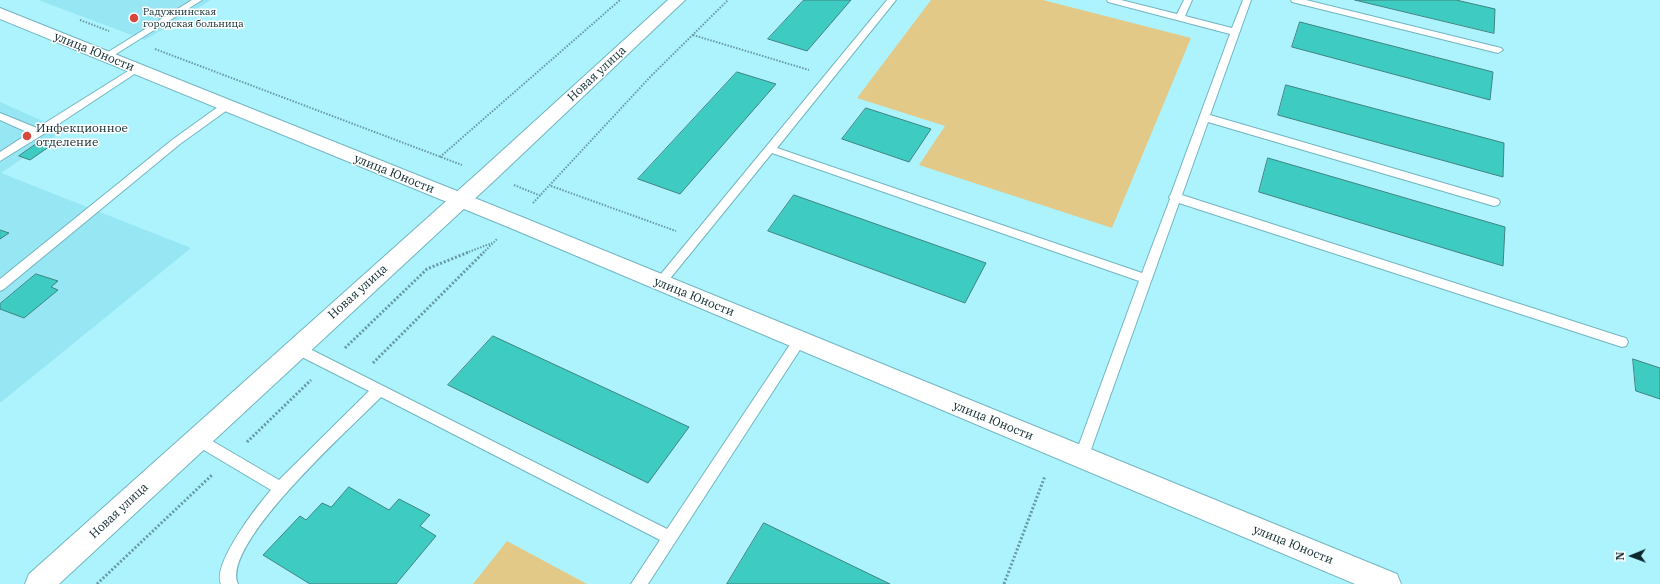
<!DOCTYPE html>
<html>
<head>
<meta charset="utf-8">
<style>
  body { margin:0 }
  #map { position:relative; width:1660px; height:584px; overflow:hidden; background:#adf3fe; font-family:"IBM Plex Serif",serif }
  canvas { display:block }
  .north { position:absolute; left:1612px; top:536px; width:40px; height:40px; -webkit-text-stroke:3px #fff; paint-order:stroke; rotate:269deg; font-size:11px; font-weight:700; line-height:16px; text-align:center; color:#0c292d }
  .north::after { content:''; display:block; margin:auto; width:14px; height:18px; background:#0c292d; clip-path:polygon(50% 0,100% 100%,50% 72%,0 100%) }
</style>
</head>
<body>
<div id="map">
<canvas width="1660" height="584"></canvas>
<div class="north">N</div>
</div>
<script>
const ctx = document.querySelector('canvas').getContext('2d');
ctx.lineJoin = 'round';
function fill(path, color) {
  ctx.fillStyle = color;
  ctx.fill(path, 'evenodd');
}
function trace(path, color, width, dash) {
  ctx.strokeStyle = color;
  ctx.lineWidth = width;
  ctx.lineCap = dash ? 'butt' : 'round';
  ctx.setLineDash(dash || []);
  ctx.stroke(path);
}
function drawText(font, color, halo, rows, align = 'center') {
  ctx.font = font + ' "IBM Plex Serif",serif';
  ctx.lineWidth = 3;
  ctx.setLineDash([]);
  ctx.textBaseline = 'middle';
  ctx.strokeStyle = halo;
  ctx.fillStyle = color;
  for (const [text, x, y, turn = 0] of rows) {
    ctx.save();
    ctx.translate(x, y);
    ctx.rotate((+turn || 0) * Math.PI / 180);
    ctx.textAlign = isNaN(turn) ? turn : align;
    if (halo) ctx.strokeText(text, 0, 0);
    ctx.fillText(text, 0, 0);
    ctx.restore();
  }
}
const built = new Path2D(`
  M38,0h173l-66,40z
  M0,102l63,28 -16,12 6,2 -23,16 -7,-2 -22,15 190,75 -191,155z`);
const green = new Path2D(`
  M931,0h112l148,38 -79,190 -193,-63 26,-39 -88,-28z
  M507,541l80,43h-114z`);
const building = new Path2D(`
  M804,0h47l-44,51 -39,-12z
  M1355,0h101l39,9 -1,24z
  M1300,22l193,50 -3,28 -198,-53z
  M737,72l39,12 -96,110 -42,-15z
  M1286,85l218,58 -1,34 -225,-62z
  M866,108l65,21 -22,33 -67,-23z
  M42,140l11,4 -23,16 -11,-4z
  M1268,158l237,69 -2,39 -244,-74z
  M794,195l192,68 -21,40 -197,-72z
  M0,230l9,3 -9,6z
  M36,274l22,7 -7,6 7,3 -34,28 -24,-9v-5z
  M493,336l196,91 -41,56 -200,-98z
  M1633,359l27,9v31l-24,-8z
  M349,487l40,23 10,-11 31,16 -10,11 16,10 -40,48h-86l-47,-29 37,-39 6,4 16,-17 9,4z
  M764,523l126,61h-163z`);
const pathFar1 = new Path2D(`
  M80,20l29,11
  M693,35l116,35
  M155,49l307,116
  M440,157l180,-157
  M514,185l27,11
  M551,186l125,45
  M533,203l119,-128 76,-75
  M466,253l26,-10
  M483,253l14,-14`);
const path = new Path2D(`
  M345,348l82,-79 42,-17
  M373,363l111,-111
  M247,442l64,-62
  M97,584l116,-110
  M1004,584l41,-108`);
const lane = new Path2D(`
  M192,0h10l-94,59 -3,1 -5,-3z
  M887,0h9l-119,148 365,125 28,-74 -1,-2 2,-3 59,-160 -122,-32 -1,-2h14l56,14 7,-14h8l-7,16 47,12 11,-28h8l-41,115 288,84 2,3 -2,3 -4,1 -286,-84 -26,73 440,142 4,1 2,4 -2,4 -4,1 -443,-144 -91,255 -2,4 -5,2 -5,-2 -2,-4 65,-177 -367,-128 -108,133 -4,2 -4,-2 -2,-3 2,-3z
  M1291,0h15l195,48 2,2 -5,3 -206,-51z
  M136,66l5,3 -2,2 -97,64 -42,26v-9l29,-19 -29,-13v-7l37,15z
  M226,103l4,1 1,2 -1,2 -50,36 -176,145 -4,2v-12l172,-139 50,-36z
  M799,336l4,1 2,4 -2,4 -155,239h-17l29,-44 -279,-143c-29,30 -161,147 -143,187h-17c-9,-20 36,-78 50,-94l-79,-47 -2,-4 2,-4 5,-2 5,2 77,45 90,-89 -77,-39 -2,-4 2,-4 4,-1 4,1 367,185 128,-192z`);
const street = new Path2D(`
  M0,8l522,209 875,357 4,10h-46l-847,-357 -508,-208z`);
const secondary = new Path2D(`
  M668,0h17l-190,180 -436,404h-34l4,-10 452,-404z`);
const markers = [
  [134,18,5,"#d6483c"],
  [27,136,5,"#d6483c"]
];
const farPoinames = [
  ["Радужнинская",143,12],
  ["городская больница",143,24]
];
const streetNames = [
  ["улица Юности",94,52,22],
  ["Новая улица",597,74,-43],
  ["улица Юности",394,174,22],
  ["Новая улица",358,292,-42],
  ["улица Юности",694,297,22],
  ["улица Юности",993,421,22],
  ["Новая улица",119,511,-43],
  ["улица Юности",1293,545,22]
];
const poiNames = [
  ["Инфекционное",36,129],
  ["отделение",36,143]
];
fill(built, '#97e6f3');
fill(green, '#e3c988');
fill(building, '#3ecbc2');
trace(building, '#3f847f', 1);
trace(lane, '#71b5c0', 2);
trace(street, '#71b5c0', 2);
trace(secondary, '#71b5c0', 2);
trace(pathFar1, '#6699a1', 2, [1.5, 1.5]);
trace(path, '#6699a1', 3, [2, 2]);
fill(lane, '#fff');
fill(street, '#fff');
fill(secondary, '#fff');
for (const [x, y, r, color] of markers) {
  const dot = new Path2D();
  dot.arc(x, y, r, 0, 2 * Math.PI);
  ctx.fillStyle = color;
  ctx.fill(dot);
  trace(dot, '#fff', 1.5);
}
drawText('10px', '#0c292d', '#fff', farPoinames, 'left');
drawText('12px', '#0c292d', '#fff', streetNames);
drawText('12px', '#0c292d', '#fff', poiNames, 'left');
</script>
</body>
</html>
